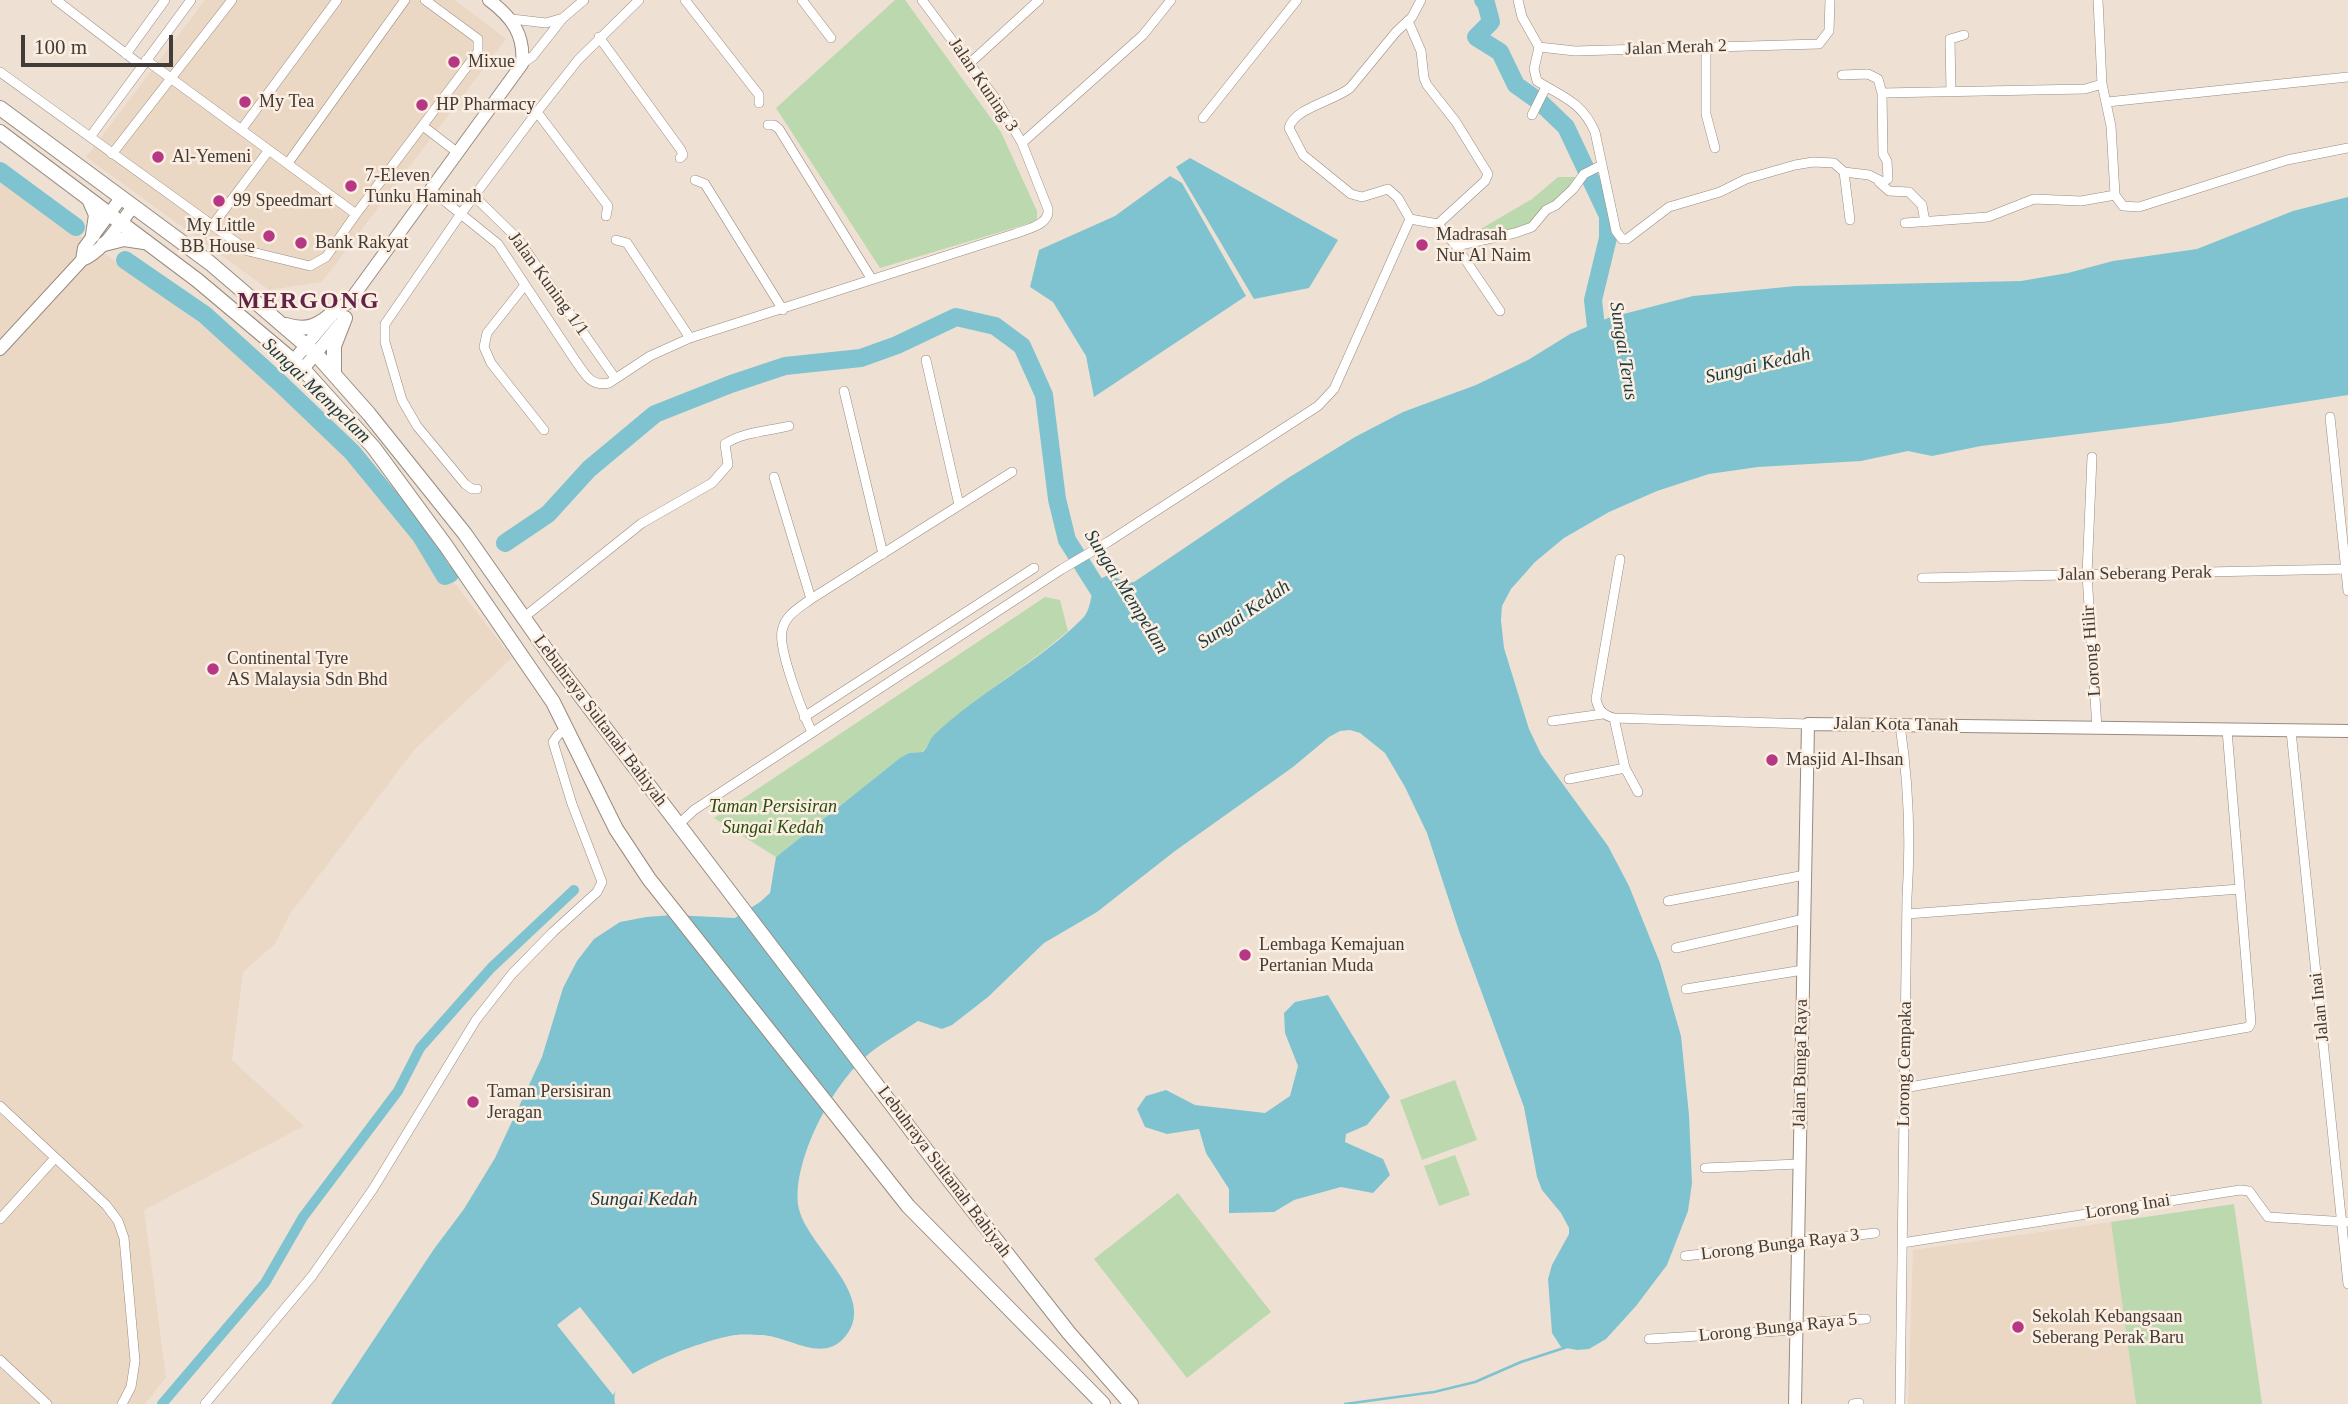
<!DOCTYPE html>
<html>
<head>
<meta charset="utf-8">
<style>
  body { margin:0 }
  #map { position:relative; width:2348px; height:1404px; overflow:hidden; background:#eee1d4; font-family:"Times New Roman",serif }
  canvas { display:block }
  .scale { position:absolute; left:21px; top:35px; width:152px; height:32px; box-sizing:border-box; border:4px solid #413c37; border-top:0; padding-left:9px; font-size:21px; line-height:24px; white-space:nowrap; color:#413c37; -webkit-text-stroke:5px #fceee1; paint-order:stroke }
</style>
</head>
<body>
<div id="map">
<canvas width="2348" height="1404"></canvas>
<div class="scale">100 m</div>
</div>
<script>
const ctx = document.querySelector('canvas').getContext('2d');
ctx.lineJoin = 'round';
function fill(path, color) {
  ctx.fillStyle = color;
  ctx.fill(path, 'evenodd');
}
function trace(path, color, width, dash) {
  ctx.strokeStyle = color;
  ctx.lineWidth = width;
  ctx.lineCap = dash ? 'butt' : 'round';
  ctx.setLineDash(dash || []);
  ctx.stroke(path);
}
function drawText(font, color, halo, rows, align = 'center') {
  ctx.font = font + ' "Times New Roman",serif';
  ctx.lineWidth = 5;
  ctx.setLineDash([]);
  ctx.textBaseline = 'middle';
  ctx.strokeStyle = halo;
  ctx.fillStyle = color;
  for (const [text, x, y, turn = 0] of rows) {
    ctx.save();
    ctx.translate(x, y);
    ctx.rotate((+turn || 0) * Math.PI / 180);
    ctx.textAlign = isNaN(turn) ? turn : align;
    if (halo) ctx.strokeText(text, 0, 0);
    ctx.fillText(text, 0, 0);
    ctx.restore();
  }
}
const built = new Path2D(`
  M205,0h250l51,39 -184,243 -53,8 -183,-133z
  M0,177l206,151 102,91 50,52 75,94 23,20 56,73 -98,92 -124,164 -16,31 -31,27 -11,88 72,66 -160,84 22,167 -21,27h-145z
  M2111,1222l25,182h-228l5,-154z`);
const green = new Path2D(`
  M895,0h10l96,132 36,79v10l-157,47 -104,-160z
  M1558,177h19l-1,7 -45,40 -22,8 -47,8 70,-41z
  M1045,597l15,3 8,31c-43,37 -92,65 -133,104 -6,5 -7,12 -13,17l-13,1 -9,5 -124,99 -62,-39z
  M1455,1080l22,60 -55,20 -22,-60z
  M1455,1155l15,40 -31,11 -15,-40z
  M1178,1193l93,119 -84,66 -93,-119z
  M2234,1204l28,200h-126l-25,-182z`);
const water = new Path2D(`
  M1190,158l148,82 -29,48 -55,11 -78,-132z
  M1170,176l12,7 64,113 -152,101 -8,-41 -33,-54 -23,-15 9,-37 76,-34z
  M2348,197v198l-179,28 -188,23 -49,10 -24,-5 -47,10 -103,6 -49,7 -52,17 -48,21 -45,26 -29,24 -24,27 -9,17 -1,14 3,28 25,81 12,25 67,92 21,40 31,77 21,73 8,79 3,68 -4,28 -21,54 -31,41 -30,33 -17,10 -12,1 -16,-3 -9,-14 -4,-54 4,-14 17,-31v-6l-8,-15 -19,-23 -5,-13 -13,-70 -65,-176 -32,-98 -22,-46 -20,-34 -25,-20 -10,-3 -10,1 -11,6 -36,30 -118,84 -78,61 -53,31 -56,54 -36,28 -10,4 -24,-8c-19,13 -41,24 -57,40 -31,29 -71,105 -62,148 9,39 83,90 44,130 -22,23 -54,-2 -80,-4 -8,0 -18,-1 -27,0 -26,3 -100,30 -116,50 -6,6 -6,11 -5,19h-284l103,-155 30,-40 31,-51 47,-101 21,-69 14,-27 17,-22 26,-17 26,-5 27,-2 62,3 25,-16 10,-9 6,-36 124,-99 9,-5 14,-1c5,-5 6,-12 11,-17 46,-44 104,-72 149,-117 11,-11 5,-34 21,-41 9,-5 19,8 30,5l154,-104 67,-41 48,-25 73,-27 52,-25 42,-26 38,-16 85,-22 103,-10 225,-5 47,-8 45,-12 84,-12 96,-38z
  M1328,995l62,102 -23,28 -21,9 -1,8 38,17 7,16 -17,18 -32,-6 -47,13 -20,12 -45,1v-24l-23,-36 -7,-24 -32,5 -22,-7 -8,-18 9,-13 20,-6 29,15 70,8 25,-17 8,-30 -13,-33 -1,-20 11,-11z`);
const pier = new Path2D(`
  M580,1307l53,67 -12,10 -8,11 -56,-70z`);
const stream = new Path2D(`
  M1345,1404l89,-12 41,-10 46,-20 46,-15`);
const canal = new Path2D(`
  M162,1404l103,-121 38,-66 95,-126 22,-43 71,-80 83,-78`);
const river = new Path2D(`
  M1483,0l3,3 5,19 -15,15 24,15 16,33 24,17 26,25 42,89v22l-15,62 5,45
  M0,171l76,56
  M125,260l80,55 76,69 71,68 69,84 24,40 5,-2
  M505,543l43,-29 41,-45 66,-55 76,-30 54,-18 76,-8 36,-13 59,-28 39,9 27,20 22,49 13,104 10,41 41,65`);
const street = new Path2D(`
  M56,0l86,66
  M685,0l74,95v8
  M802,0l29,38
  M1518,0l4,17 17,30 36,4 244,-7 10,-13 1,-31
  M2098,0l4,84 9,42 4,69
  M512,19l34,4 17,-5
  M1408,21l13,30 3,27 3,7 29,37 32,52 -3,7 -47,43
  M599,37l82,113 2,5 -3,3
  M1539,47l-5,22 3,12c26,16 45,21 58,51l21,99 6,8h5l42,-32 51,-15 26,-13 49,-14 18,-3 21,1 10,9 25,3 14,7 5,-3 -1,-18 -4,-7 -1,-61 -4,-14 -10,-5 -26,1
  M1706,47v67l9,34
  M126,54l39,-54
  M146,60l210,154
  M970,63l69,-63
  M522,64l11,-8 30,-38 21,-18
  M0,72l248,179 62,15 16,-9 30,-43 122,-162v-13l-53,-39
  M1951,92l-1,-53 14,-4
  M1882,93l203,-4 17,-5
  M2107,102l241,-25
  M537,112l71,94 -2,10
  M1532,115l14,-28
  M1203,118l94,-118
  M768,125h6l5,4 92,149
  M423,126l35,27
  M241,130l96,-130
  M90,137l101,-137
  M1022,143l121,-108 28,-35
  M112,154l120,-154
  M288,163l117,-163
  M1844,172l6,48
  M695,180l10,4 78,126
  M1879,182l10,9 20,1 13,13 3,17
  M431,190l67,54 79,119c9,12 14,24 32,20l41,-27 40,-18 324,-104c13,-5 36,-9 34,-25l-26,-66 -24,-41 -76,-102
  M474,196l44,43 97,139
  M1410,219l-12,-21 -10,-9 -26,8 -11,-3 -48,-39 -14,-27c5,-20 45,-27 61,-40l46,-56 16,-15 9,-17
  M1410,219l28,5 18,22 44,65
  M1905,223l83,-6 46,-18 47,2 34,-6 8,11 16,1 148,-47 61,-12
  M212,226l57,-76
  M616,240l11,3 63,95
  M1456,246l59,-13 17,-6 14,-17 10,-5 17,-16 11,-15 18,-9
  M525,285l-38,48 -3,14 7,16 53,67
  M926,360l33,145
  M844,391l39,163
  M2330,417l18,174
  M2092,457l-5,118 10,153
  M774,477l37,122
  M477,489h-5l-7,-5 -48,-58 -15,-26 -17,-58v-18l75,-109 77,-103 41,-52 61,-60
  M1620,559l-24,140c2,11 7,16 18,19l194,6
  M1922,578l426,-9
  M523,618l119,-95 70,-40 16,-18 -3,-21c17,-12 44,-13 64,-18
  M804,717l230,-149
  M1614,718l11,50 13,24
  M1552,721l51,-7
  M2291,731l57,553
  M812,732c-9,-18 -34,-83 -30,-101 3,-16 17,-23 29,-32l201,-127
  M1569,779l56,-11
  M678,825l16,-15 368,-241 46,-27 210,-136 16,-17 76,-170
  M1668,901l137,-26
  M1907,914l333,-25
  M1676,948l128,-29
  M1686,989l117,-19
  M1904,1088l345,-61 2,-5 -24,-292
  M0,1106l106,99 12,16 6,17 11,123 -4,26 -9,17
  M1705,1168l94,-4
  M0,1219l55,-61
  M1902,1243l338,-53 9,1 19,26 80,5
  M1685,1256l190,-23
  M1649,1339l147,-9 18,-8 52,-3
  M0,1360l47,44
  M205,1404l107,-128 61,-87 103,-169 36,-46 41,-42 44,-40 5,-10 -30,-78 -19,-62 5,-7 9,-7
  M1853,1404l6,-1
  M1900,1404l7,-507c4,-60 2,-112 -7,-172`);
const secondary = new Path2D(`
  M82,260l2,-12 37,-50
  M0,349l82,-89c22,-9 36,-35 51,-53
  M293,361l43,-51 13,-8 173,-238c3,-29 -10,-47 -33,-64
  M303,369l37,-45
  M1795,1404l13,-680 540,7`);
const primary = new Path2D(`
  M0,108l210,155 106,91 53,60 96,120 89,127 395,519 120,153 62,71
  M0,132l197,148 106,89 71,79 72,98 107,156 63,127 33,50 259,327 195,198
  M89,199l7,16 -3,20
  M104,244l20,-5 20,3
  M286,325c22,7 34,0 50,-15
  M334,374v-28l11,-28`);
const markers = [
  [454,62,7,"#b63885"],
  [245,102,7,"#b63885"],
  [422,105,7,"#b63885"],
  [158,157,7,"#b63885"],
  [351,186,7,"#b63885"],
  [219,201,7,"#b63885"],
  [269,236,7,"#b63885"],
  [301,243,7,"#b63885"],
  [1422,245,7,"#b63885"],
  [213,669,7,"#b63885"],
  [1772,760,7,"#b63885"],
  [1245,955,7,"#b63885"],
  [473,1102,7,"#b63885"],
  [2018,1327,7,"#b63885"]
];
const streetNames = [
  ["Jalan Merah 2",1676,48,-2],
  ["Jalan Kuning 3",983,85,56],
  ["Jalan Kuning 1/1",548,284,54],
  ["Jalan Seberang Perak",2135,574,-1],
  ["Lorong Hilir",2092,651,-94],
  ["Lebuhraya Sultanah Bahiyah",600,721,53],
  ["Jalan Kota Tanah",1896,725,1],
  ["Jalan Inai",2320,1007,-96],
  ["Jalan Bunga Raya",1801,1064,-89],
  ["Lorong Cempaka",1905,1064,-89],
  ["Lebuhraya Sultanah Bahiyah",944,1172,53],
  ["Lorong Inai",2128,1207,-9],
  ["Lorong Bunga Raya 3",1780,1245,-7],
  ["Lorong Bunga Raya 5",1778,1328,-6]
];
const poiNames = [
  ["Mixue",468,62],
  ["My Tea",259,102],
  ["HP Pharmacy",436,105],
  ["Al-Yemeni",172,157],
  ["7-Eleven",365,176],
  ["Tunku Haminah",365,197],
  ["99 Speedmart",233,201],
  ["My Little",255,226,"right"],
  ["BB House",255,247,"right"],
  ["Madrasah",1436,235],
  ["Nur Al Naim",1436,256],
  ["Bank Rakyat",315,243],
  ["Continental Tyre",227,659],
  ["AS Malaysia Sdn Bhd",227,680],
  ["Masjid Al-Ihsan",1786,760],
  ["Lembaga Kemajuan",1259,945],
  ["Pertanian Muda",1259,966],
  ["Taman Persisiran",487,1092],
  ["Jeragan",487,1113],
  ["Sekolah Kebangsaan",2032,1317],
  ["Seberang Perak Baru",2032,1338]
];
const parkNames = [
  ["Taman Persisiran",773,807],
  ["Sungai Kedah",773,828]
];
const waterNames = [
  ["Sungai Terus",1623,351,81],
  ["Sungai Kedah",1758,366,-13],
  ["Sungai Mempelam",316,391,44],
  ["Sungai Mempelam",1126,592,58],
  ["Sungai Kedah",1244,615,-34],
  ["Sungai Kedah",644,1200]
];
const districtNames = [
  ["MERGONG",309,302]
];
fill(built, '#ead7c4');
fill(green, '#bbd8af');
fill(water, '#7fc3d0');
fill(pier, '#eee1d4');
trace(stream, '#7fc3d0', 2.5);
trace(canal, '#7fc3d0', 10);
trace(river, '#7fc3d0', 18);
trace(street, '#988b7f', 10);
trace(secondary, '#988b7f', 14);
trace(primary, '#988b7f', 16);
trace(street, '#fff', 9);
trace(secondary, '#fff', 12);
trace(primary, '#fff', 14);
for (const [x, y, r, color] of markers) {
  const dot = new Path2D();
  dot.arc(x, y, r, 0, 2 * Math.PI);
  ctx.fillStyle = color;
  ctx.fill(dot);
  trace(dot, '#fceee1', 2.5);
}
drawText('18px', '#413c37', '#fceee1', streetNames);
drawText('18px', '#413c37', '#fceee1', poiNames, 'left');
drawText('italic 18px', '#264e0f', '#fceee1', parkNames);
drawText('italic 19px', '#183a40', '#fceee1', waterNames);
ctx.letterSpacing = '2px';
drawText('bold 24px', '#612347', '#fceee1', districtNames);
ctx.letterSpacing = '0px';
</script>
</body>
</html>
